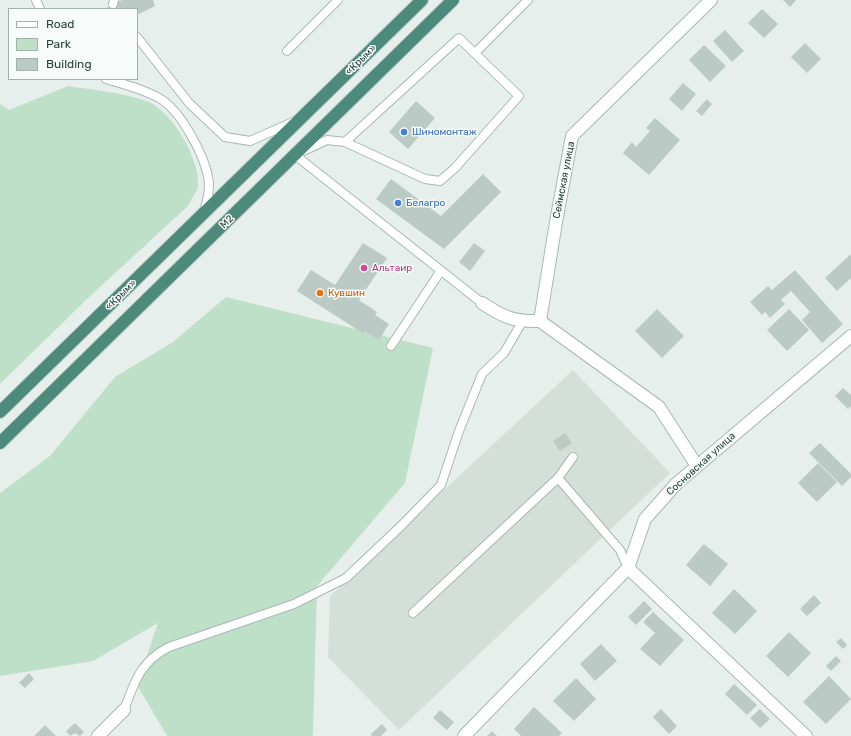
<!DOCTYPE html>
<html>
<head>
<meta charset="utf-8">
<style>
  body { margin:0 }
  #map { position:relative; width:851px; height:736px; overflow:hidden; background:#e6efeb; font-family:Rubik,sans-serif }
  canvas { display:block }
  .legend { position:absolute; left:8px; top:8px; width:130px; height:72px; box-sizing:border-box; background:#f7fbf9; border:1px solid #a3b1ad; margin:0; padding:5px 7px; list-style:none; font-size:12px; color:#24423a }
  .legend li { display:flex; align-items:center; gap:8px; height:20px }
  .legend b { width:20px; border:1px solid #a3b1ad }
</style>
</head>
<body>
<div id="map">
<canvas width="851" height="736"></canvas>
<ul class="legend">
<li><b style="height:5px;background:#fff"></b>Road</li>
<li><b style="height:11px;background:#bfe0c8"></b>Park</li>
<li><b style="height:11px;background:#bbcac4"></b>Building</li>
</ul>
</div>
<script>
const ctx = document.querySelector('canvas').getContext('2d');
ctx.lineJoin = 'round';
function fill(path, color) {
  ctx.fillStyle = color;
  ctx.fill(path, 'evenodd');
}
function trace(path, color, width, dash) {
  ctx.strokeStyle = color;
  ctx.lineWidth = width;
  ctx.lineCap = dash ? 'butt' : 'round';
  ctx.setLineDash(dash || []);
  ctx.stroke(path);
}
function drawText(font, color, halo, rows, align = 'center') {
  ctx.font = font + ' Rubik,sans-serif';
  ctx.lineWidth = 3;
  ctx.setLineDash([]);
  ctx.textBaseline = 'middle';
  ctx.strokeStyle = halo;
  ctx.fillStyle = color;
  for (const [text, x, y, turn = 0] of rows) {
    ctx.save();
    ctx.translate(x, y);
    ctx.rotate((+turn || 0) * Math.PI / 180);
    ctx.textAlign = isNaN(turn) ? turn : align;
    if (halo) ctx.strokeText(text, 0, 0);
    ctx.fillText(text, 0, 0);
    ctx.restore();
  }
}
const built = new Path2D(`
  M573,370l97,103 -271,257 -71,-73 2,-61z`);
const green = new Path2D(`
  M68,86c26,4 53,6 78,15 25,8 55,59 52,85 -1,6 -7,13 -9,19l-102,94 -87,85v-280l9,6z
  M226,297l207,51 -28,135 -88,103 -4,148 -1,2h-145l-30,-51 21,-62 -65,38 -93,15v-183l50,-37 65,-79 58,-35z`);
const building = new Path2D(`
  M122,0h31l2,6 -18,9v-6h-33z
  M783,0h13l-6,7z
  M762,9l16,15 -14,14 -16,-15z
  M725,30l19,21 -12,11 -19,-21z
  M805,43l16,16 -14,14 -16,-16z
  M704,45l22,21 -16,16 -21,-22z
  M683,83l13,11 -14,17 -13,-12z
  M707,99l5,5 -10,12 -6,-5z
  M416,101l19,17 -27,31 -19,-17z
  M655,118l25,22 -31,35 -26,-22 9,-11 4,5 14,-16 -4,-3z
  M483,174l18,18 -57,57 -68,-50 15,-20 50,37z
  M363,243l24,15 -28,42 18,12 -2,3 14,9 -10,16 -14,-9 -1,3 -67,-43 14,-21 24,15z
  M474,243l11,8 -15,20 -11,-9z
  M851,254v24l-14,13 -12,-13z
  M795,270l48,54 -21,19 -20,-23 8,-8 -19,-21 -10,9 4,4 -15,14 -5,-6 -3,3 -12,-13 18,-16 4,4z
  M657,309l27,27 -22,22 -27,-27z
  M789,309l20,21 -22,21 -20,-21z
  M843,388l8,7v11l-3,3 -13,-13z
  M565,433l7,10 -12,8 -7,-10z
  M820,443l31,31v3l-9,9 -33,-33z
  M818,463l19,19 -20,20 -19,-19z
  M704,544l24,20 -18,22 -24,-21z
  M734,589l23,22 -22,23 -23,-21z
  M814,595l7,8 -14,13 -7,-7z
  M644,601l8,8 -16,16 -8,-8z
  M653,612l31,28 -24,26 -20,-17 15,-16 -12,-11z
  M789,632l22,21 -23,24 -22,-21z
  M841,638l6,7 -4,4 -7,-7z
  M601,644l16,17 -22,20 -15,-17z
  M836,656l5,5 -10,10 -5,-5z
  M29,673l5,6 -9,9 -6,-5z
  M829,676l22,23 -25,25 -23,-22z
  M576,678l20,21 -22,22 -21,-20z
  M734,684l23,21 -10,10 -22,-21z
  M534,707l28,26 -3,3h-38l-7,-7z
  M661,709l16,17 -8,8 -16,-17z
  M760,709l10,10 -10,9 -10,-10z
  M440,710l14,12 -7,8 -14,-12z
  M75,723l9,9 -4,4 -5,-3 -5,3 -4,-5z
  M382,724l5,6 -6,6h-9l-1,-2z
  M45,725l11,11h-22z
  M492,731l5,5h-10z`);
const service = new Path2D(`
  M36,0l4,9
  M113,4l1,-4
  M137,37l52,66 36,34 25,4 43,-19
  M287,51l51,-51
  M475,53l53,-53
  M106,79c18,5 37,10 53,19 22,12 48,61 50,86 0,9 -2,18 -5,27
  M345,142l114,-104 60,58 -64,72 -15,13 -15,-2 -80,-37 -18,-2 -32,15 187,148
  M391,346l49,-74
  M558,478l62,72 8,18
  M413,613l145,-135 15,-21
  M124,710c11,-29 16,-48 45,-63l125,-43 52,-26 55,-52 40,-41 18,-54 23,-57 22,-21 18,-31`);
const minor = new Path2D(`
  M482,303c21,14 32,19 58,18l119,86 38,59
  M540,321l16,-99 16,-86 139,-136
  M628,568l178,168
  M98,736l26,-26
  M464,736l164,-168 17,-49 31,-35 175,-148`);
const trunk = new Path2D(`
  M0,412l422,-412
  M0,443l453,-443`);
const markers = [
  [404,132,4,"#3f7fe0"],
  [398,203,4,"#3f7fe0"],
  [364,268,4,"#d1479c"],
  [320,293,4,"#e8710a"]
];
const streetNames = [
  ["«Крым»",361,60,-44],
  ["Сеймская улица",564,180,-79],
  ["М2",227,222,-44],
  ["«Крым»",121,295,-44],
  ["Сосновская улица",701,464,-42]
];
const shopNames = [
  ["Шиномонтаж",412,132],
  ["Белагро",406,203]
];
const hotelNames = [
  ["Альтаир",372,268]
];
const foodNames = [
  ["Кувшин",328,293]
];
fill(built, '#d4dfda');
fill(green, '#bfe0c8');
fill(building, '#bbcac4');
trace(service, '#a8b8b2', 10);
trace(minor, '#a8b8b2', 14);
trace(trunk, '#c2cac8', 14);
trace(service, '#fff', 8);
trace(minor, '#fff', 12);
trace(trunk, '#4c8a7c', 12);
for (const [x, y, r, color] of markers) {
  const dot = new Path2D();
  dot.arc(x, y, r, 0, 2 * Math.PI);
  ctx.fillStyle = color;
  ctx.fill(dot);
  trace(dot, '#f7fbf9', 1.5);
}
drawText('10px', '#24423a', '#f7fbf9', streetNames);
drawText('10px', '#366cbe', '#f7fbf9', shopNames, 'left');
drawText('10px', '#b23c85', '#f7fbf9', hotelNames, 'left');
drawText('10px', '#c56008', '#f7fbf9', foodNames, 'left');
</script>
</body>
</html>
